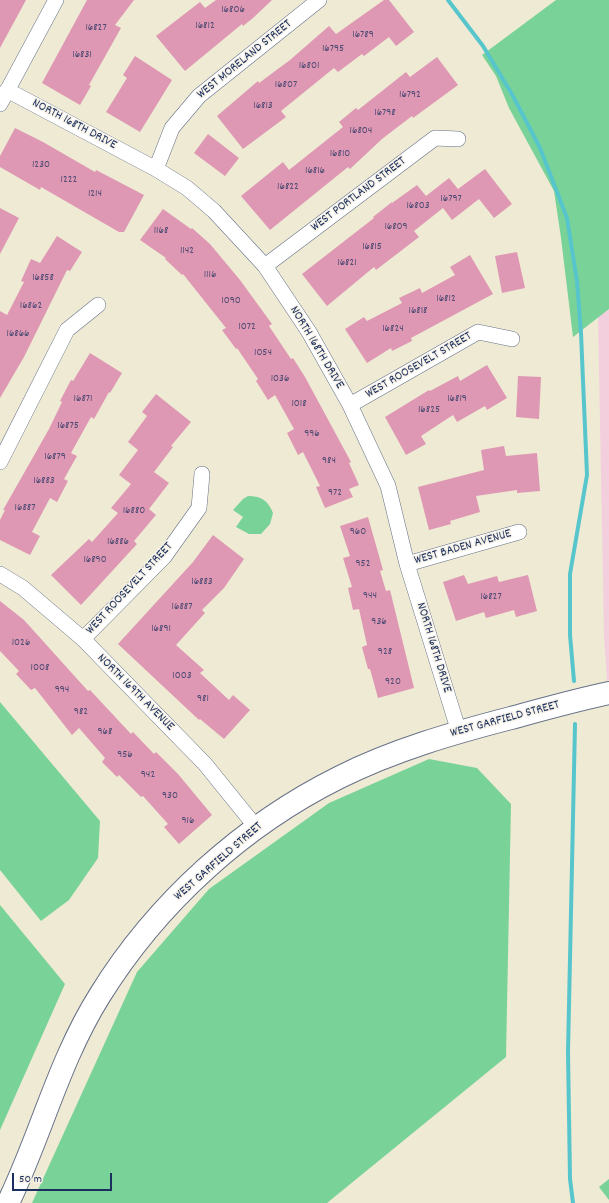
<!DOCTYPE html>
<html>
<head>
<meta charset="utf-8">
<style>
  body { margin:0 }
  #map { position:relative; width:609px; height:1203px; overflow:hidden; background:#efead4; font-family:Dekko,sans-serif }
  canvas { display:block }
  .scale { position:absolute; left:12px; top:1173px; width:100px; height:18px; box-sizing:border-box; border:2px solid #1b2f5e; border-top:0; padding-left:5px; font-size:12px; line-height:14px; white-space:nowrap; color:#1b2f5e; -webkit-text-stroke:3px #f7f3e8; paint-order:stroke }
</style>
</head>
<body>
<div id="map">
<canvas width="609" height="1203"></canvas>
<div class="scale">50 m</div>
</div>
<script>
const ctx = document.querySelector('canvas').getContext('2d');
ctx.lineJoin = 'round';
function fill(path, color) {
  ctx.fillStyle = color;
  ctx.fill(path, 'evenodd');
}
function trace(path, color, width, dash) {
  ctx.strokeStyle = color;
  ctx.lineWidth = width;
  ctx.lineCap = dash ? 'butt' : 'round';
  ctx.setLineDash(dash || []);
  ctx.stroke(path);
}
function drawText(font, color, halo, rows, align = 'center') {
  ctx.font = font + ' Dekko,sans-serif';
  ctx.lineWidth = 3;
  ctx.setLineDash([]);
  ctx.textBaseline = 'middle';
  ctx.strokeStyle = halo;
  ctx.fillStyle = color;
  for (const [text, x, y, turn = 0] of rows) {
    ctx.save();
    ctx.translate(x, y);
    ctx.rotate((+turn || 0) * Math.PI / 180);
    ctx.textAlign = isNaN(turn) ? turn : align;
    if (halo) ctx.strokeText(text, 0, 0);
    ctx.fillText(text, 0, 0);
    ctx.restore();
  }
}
const built = new Path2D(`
  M609,309v371l-2,1 -3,-44 -6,-320z`);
const green = new Path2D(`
  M556,0h53v309l-36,28 -12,-99 -7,-47 -45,-83 -13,-32 -14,-21z
  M248,496c14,0 20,5 25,17l-3,11 -9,10h-12l-13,-7 7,-10 -10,-7 10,-11z
  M0,702l100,119 -2,37 -29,42 -28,21 -41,-51z
  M429,759l48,9 34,36 -5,253 -179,146h-295l105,-231 72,-83 120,-86z
  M0,905l65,79 -65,146z
  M609,1179v21l-10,-13z`);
const stream = new Path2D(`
  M448,0l35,46 30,50 27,52 27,70 10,63 4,52 6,142 -17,99v61l4,46
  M573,1203l-3,-24 -2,-127 7,-328`);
const building = new Path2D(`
  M0,0h26l-26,48z
  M87,0h47l-19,25 6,3 -32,57 2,1 -11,19 -38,-22z
  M216,0h56l-19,18 -10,8 -1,-2 -57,47 -29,-35 44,-34 5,6z
  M384,0h5l25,32 -18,14 -7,-9 -25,19 -2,-2 -24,18 -4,-4 -53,43 5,6 -43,32 -26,-33 41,-35 1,2 31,-23 39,-34 7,8z
  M135,56l37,24 -32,52 -34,-20 21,-34 -4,-3z
  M437,57l21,28 -45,33 -1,-2 -30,23 -32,30 -2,-2 -78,63 -29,-34 42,-34 6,8 54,-43 -4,-5 17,-14 2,2 48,-38 4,5z
  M15,128l28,14 52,30 1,-2 48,25 -20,37h-5l-78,-45 -1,3 -40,-23v-11z
  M208,134l31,24 -14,18 -31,-23z
  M485,169l27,35 -18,14 -15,-19 -27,21 -9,-12 -29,23 5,6 -43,33 -2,-3 -47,39 -25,-32 72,-56 -1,-1 19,-15v1l25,-18 9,11 23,-18 9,11z
  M0,208l19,10 -19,36z
  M163,209l28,20 1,-1 18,16 30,36 32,44 -3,2 22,33 2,-1 12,19 46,85 -2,1 10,22 -10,4 4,8 -28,11 -9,-21 4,-1 -17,-34 -5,3 -11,-22 7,-4 -19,-34 -7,5 -12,-19 2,-2 -21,-31 -1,1 -14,-19 4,-2 -43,-54 -1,1 -17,-16 1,-1 -26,-18z
  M57,236l25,16 -12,19 -3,-1 -43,87 -24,41v-87l7,4 17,-33 -3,-1 10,-22 9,4z
  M517,252l8,36 -23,5 -7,-37z
  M470,255l23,39 -82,44 1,3 -20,10 -1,-3 -24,15 -22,-34 19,-12 3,4 35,-18 -3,-5 21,-10 2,5 33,-18 -5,-8z
  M90,353l32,20 -12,20 -1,-1 -15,27 -3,-2 -20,36 6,3 -13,23 4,2 -11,21 -7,-4 -18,34 8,4 -10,19 -30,-15v-20l5,-10h-2l46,-81 13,-27 -2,-1 11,-21 2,1z
  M487,365l20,33 -20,12 -2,-4 -28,16 -4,-7 -32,21 5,8 -20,11 -21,-38 44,-27 1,1 28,-15 2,5z
  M518,376l23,1 -2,42 -23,-2z
  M156,394l35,28 -20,24 2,1 -19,25 15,11 -20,26 7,6 -22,26 3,3 -56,61 -30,-30 38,-36 3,3 26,-29 -7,-5 20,-24 -12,-9 19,-25 -10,-8 19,-26 -5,-4z
  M504,446l2,10 31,-3 3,38 -23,2v-3l-41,6 4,16 -30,9 1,3 -22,6 -11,-43 66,-17 -3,-20z
  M368,517l15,53 -3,1 6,20 4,-1 24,98 -36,10 -8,-29h-2l-6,-22 5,-2 -8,-36 -6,1 -5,-22 4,-1 -9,-29 7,-2 -10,-30z
  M213,535l31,24 -20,29 -22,22 3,3 -29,32 28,25 -4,3 29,27 4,-5 17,15 -26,29 -24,-20 -1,1 -81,-76 75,-82z
  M464,575l4,9 29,-8 2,6 29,-7 9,36 -21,6 -2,-7 -28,8 -2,-6 -28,9 -13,-39z
  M0,601l24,19 64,71 2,-1 41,44 2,-2 21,22 2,-2 22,22 34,41 -33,29 -15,-17 4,-3 -25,-28 -2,1 -22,-22 -2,2 -15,-15 3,-4 -26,-30 -7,7 -37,-47 -4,2 -15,-16 3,-3 -19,-20z`);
const street = new Path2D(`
  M7,90l149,79 31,19 27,23 51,55 44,66 41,73 38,81 19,78 52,168
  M0,104l56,-104
  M156,169l16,-41 27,-32 120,-96
  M265,266l170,-128 23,1
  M350,405l128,-73 34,7
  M0,462l67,-132 31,-25
  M407,564l112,-32
  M0,574l23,14 60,51 122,125 51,63
  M83,639l81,-82 35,-49 3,-34`);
const secondary = new Path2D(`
  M8,1203c33,-68 51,-143 92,-208 57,-92 143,-170 240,-218 54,-27 113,-44 171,-59 33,-9 65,-18 98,-25`);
const numberNames = [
  ["16806",233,10],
  ["16812",205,26],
  ["16827",96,28],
  ["16789",363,35],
  ["16795",333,49],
  ["16831",82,55],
  ["16801",309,66],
  ["16807",286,85],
  ["16792",410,95],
  ["16813",263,106],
  ["16798",385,113],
  ["16804",361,131],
  ["16810",340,154],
  ["1230",41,165],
  ["16816",315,171],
  ["1222",69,180],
  ["16822",288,187],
  ["1214",95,194],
  ["16797",451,199],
  ["16803",418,206],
  ["16809",396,227],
  ["1168",161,231],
  ["16815",372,247],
  ["1142",187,251],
  ["16821",347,263],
  ["1116",210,275],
  ["16858",43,278],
  ["16812",446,299],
  ["1090",231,301],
  ["16862",31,306],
  ["16818",418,311],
  ["1072",247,327],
  ["16824",393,329],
  ["16866",18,334],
  ["1054",263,353],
  ["1036",280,379],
  ["16871",83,399],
  ["16819",457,399],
  ["1018",299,404],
  ["16825",429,410],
  ["16875",68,426],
  ["996",312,434],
  ["16879",55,457],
  ["984",329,461],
  ["16883",44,481],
  ["972",335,493],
  ["16887",25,508],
  ["16880",134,511],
  ["960",358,532],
  ["16886",118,542],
  ["16890",95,560],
  ["952",363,564],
  ["16883",202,582],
  ["944",370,596],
  ["16827",491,597],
  ["16887",182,607],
  ["936",379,622],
  ["16891",161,629],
  ["1026",21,643],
  ["928",385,652],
  ["1008",40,668],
  ["1003",182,676],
  ["920",393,682],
  ["994",62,690],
  ["981",203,699],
  ["982",81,712],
  ["968",105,732],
  ["956",125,755],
  ["942",148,775],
  ["930",170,796],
  ["916",188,821]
];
const streetNames = [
  ["WEST MORELAND STREET",245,60,-39],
  ["NORTH 168TH DRIVE",74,125,28],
  ["WEST PORTLAND STREET",359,195,-37],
  ["NORTH 168TH DRIVE",316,348,59],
  ["WEST ROOSEVELT STREET",419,366,-30],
  ["WEST BADEN AVENUE",463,548,-16],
  ["WEST ROOSEVELT STREET",130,589,-47],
  ["NORTH 168TH DRIVE",433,648,73],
  ["NORTH 169TH AVENUE",135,693,45],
  ["WEST GARFIELD STREET",505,720,-15],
  ["WEST GARFIELD STREET",219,862,-41]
];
fill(built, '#f3cfde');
fill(green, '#79d298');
trace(stream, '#57c5cc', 4);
fill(building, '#de98b3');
trace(street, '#657087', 16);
trace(secondary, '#657087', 24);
trace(street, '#fff', 15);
trace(secondary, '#fff', 22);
drawText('11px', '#4c4973', null, numberNames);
drawText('13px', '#1b2f5e', '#f7f3e8', streetNames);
</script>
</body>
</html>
